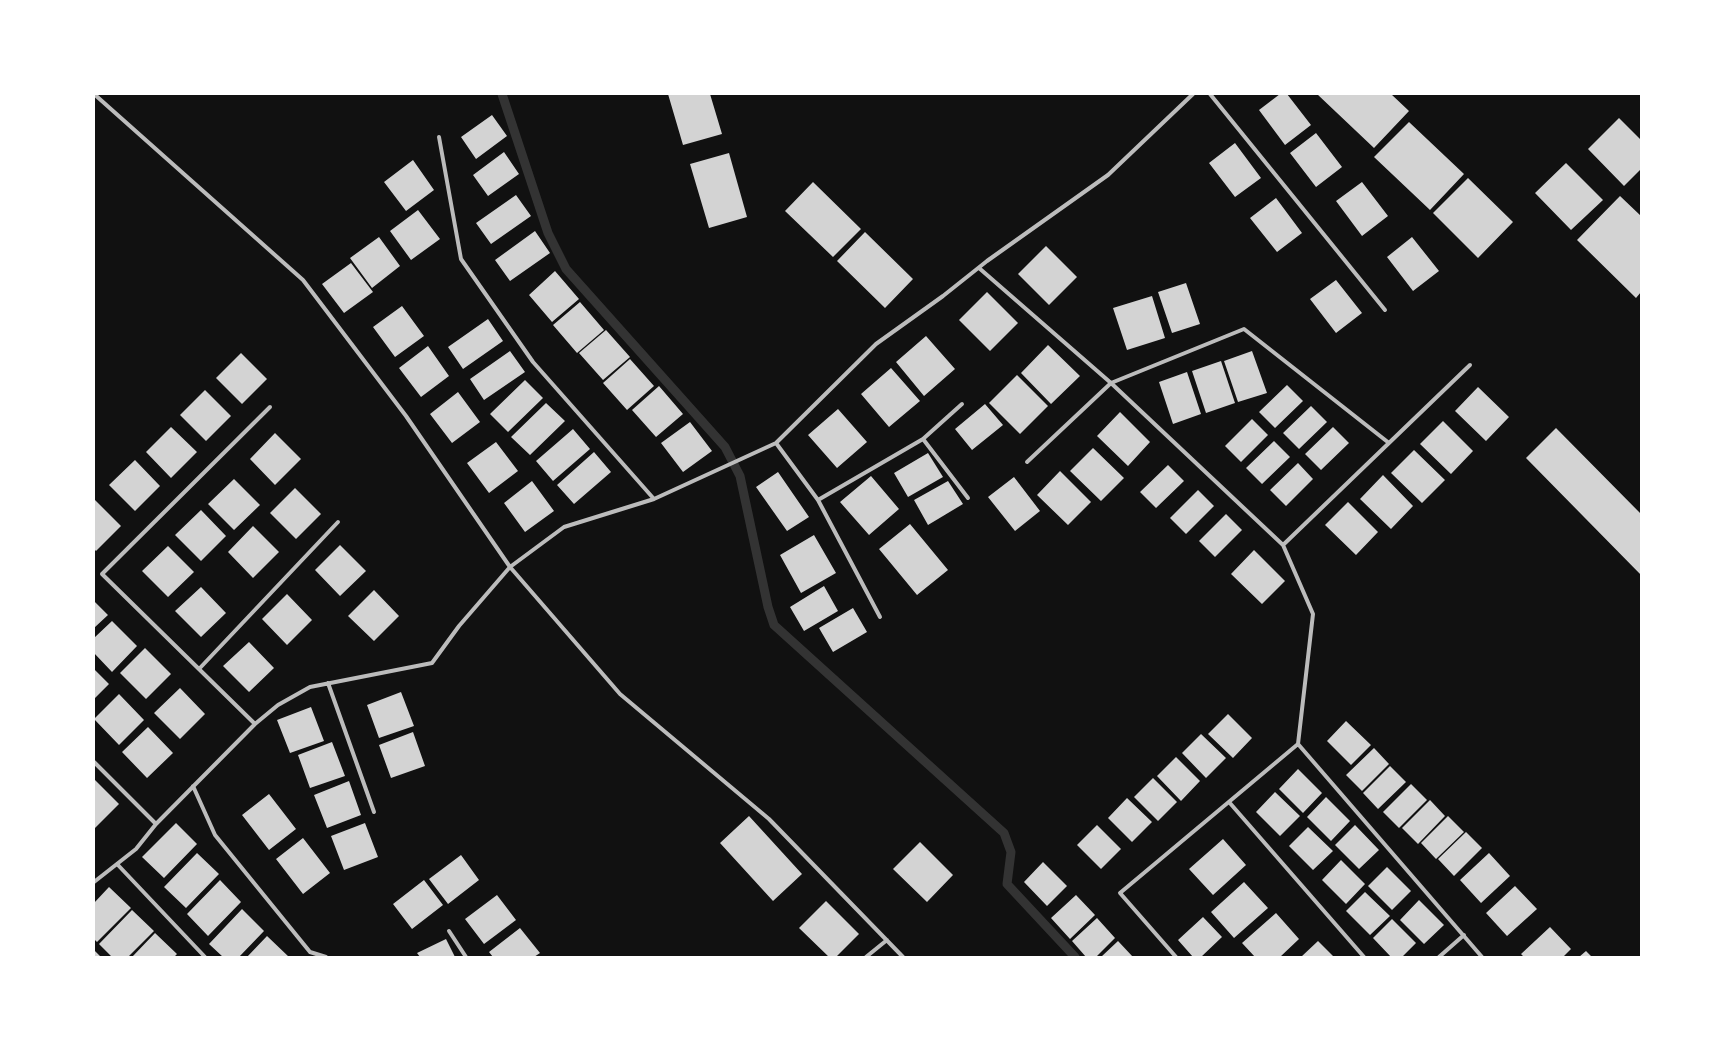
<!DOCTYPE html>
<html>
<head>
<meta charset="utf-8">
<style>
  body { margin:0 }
  #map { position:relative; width:1735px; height:1051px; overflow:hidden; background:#111; font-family:Manrope,sans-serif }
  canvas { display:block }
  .frame { position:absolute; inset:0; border:95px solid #fff; pointer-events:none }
</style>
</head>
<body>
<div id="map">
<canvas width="1735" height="1051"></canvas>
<div class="frame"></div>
</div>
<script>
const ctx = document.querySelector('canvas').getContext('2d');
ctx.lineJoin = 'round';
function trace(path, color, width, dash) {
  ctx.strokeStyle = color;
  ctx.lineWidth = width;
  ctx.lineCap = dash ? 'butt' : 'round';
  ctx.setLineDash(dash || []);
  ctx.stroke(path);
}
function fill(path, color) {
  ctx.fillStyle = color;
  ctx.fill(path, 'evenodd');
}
const stream = new Path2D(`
  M502,94l46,139 18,36 159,178 15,29 28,131 6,18 230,208 7,19 -4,32 68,73`);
const building = new Path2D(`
  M668,94h42l12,40 -39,11z
  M1280,94h7l24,31 -26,20 -26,-35z
  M1317,94h74l18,17 -35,37z
  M492,115l15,21 -31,23 -15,-22z
  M1619,118l22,22v29l-17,17 -36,-37z
  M1409,122l55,52 -34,36 -56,-53z
  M1316,133l26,34 -26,20 -26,-34z
  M1235,143l26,35 -26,19 -26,-34z
  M504,152l15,22 -31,22 -15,-21z
  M729,153l18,64 -38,11 -19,-64z
  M413,160l21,30 -28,21 -22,-29z
  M1566,163l37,37 -32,30 -36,-37z
  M1468,178l45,44 -35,36 -45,-45z
  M813,182l48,47 -28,28 -48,-46z
  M1362,182l26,34 -26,20 -26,-35z
  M516,195l15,21 -40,28 -15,-21z
  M1620,196l21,20v76l-5,6 -59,-58z
  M1276,198l26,35 -25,19 -27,-34z
  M418,210l22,29 -29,21 -21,-29z
  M535,231l15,22 -40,28 -15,-21z
  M865,232l48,47 -28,29 -48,-47z
  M379,237l21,29 -28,22 -22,-30z
  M1412,237l27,34 -26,20 -26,-34z
  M1046,246l31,31 -28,28 -31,-31z
  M351,263l22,29 -29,21 -22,-29z
  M555,271l24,28 -27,23 -23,-27z
  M1336,280l26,33 -26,20 -26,-34z
  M1186,283l14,41 -28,9 -14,-41z
  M987,292l31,31 -28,28 -31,-31z
  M1152,296l13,42 -38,12 -14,-42z
  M580,302l24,28 -27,23 -24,-28z
  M402,306l22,30 -29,21 -22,-30z
  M488,319l15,22 -40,28 -15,-22z
  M606,330l24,27 -27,23 -24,-27z
  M926,336l29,33 -31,27 -28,-34z
  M1048,345l32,31 -29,28 -30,-31z
  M428,346l21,30 -28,21 -22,-29z
  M510,351l15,21 -41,28 -14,-21z
  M1252,351l15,42 -29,9 -14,-41z
  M241,353l26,26 -25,25 -26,-26z
  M630,359l24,27 -27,24 -24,-27z
  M1221,361l14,42 -29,10 -14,-42z
  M891,368l29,33 -31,26 -28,-33z
  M1187,372l14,42 -28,10 -14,-42z
  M1017,375l31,31 -28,28 -31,-31z
  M525,380l18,18 -35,34 -18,-18z
  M1287,385l16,16 -28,27 -16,-16z
  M659,386l24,28 -27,23 -24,-27z
  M1478,387l31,30 -23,24 -31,-30z
  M205,390l26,26 -25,25 -26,-26z
  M458,392l22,30 -28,21 -22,-29z
  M546,403l19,18 -35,34 -19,-18z
  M985,404l18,21 -31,25 -17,-21z
  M1311,406l16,16 -28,27 -16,-16z
  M838,409l29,33 -30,26 -29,-33z
  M1120,412l30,30 -22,24 -31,-30z
  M1252,419l16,16 -27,27 -16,-16z
  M1443,421l30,30 -22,23 -31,-30z
  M690,422l22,29 -29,21 -22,-29z
  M171,427l26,25 -26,26 -25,-26z
  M1333,427l16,16 -28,27 -16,-16z
  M1556,428l85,86v61l-115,-117z
  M573,429l17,20 -37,32 -17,-20z
  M275,433l26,26 -26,26 -25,-26z
  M1274,441l16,16 -28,27 -16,-16z
  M496,442l22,29 -29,22 -22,-30z
  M1093,448l31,30 -23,23 -31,-30z
  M1414,450l31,30 -23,23 -31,-30z
  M594,452l17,20 -37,32 -17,-19z
  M928,453l15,24 -35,20 -14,-24z
  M135,460l25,26 -25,25 -26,-26z
  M1298,463l15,16 -27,27 -16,-16z
  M1168,465l16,16 -28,27 -16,-16z
  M1060,471l31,31 -23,23 -31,-30z
  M778,472l31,45 -22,14 -31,-44z
  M1383,475l30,31 -22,23 -31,-30z
  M871,476l28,33 -30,26 -29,-33z
  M1014,477l26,34 -25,20 -27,-34z
  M234,479l26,26 -26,25 -26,-26z
  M532,481l22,30 -29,21 -21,-29z
  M948,481l15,23 -35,21 -14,-25z
  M295,488l26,26 -25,25 -26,-26z
  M1198,490l16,16 -28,28 -16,-16z
  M95,500l26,26 -25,25 -2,-2v-47z
  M1348,502l30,30 -22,23 -31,-30z
  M201,510l25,26 -25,25 -26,-26z
  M1226,514l16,16 -27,27 -16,-16z
  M910,524l38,46 -31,25 -38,-46z
  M253,526l26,26 -26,26 -25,-26z
  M814,535l22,38 -35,20 -21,-38z
  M340,545l26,26 -26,25 -25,-26z
  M168,546l26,26 -26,25 -26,-26z
  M1254,550l31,31 -23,23 -31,-30z
  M824,586l14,25 -34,20 -14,-24z
  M201,587l25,26 -25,24 -26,-26z
  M374,590l25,26 -25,25 -26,-25z
  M287,594l25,26 -25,25 -25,-26z
  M94,601l14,14 -14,13z
  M853,608l14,24 -34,20 -14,-24z
  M112,621l25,25 -25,26 -18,-19v-15z
  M249,642l25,26 -25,24 -26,-26z
  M145,648l26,26 -25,25 -26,-26z
  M94,669l15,15 -15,15z
  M180,688l25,26 -25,25 -26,-26z
  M401,692l13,34 -35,12 -12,-33z
  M119,694l25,26 -25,25 -25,-26z
  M311,707l13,34 -34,12 -13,-33z
  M1228,714l24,24 -19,20 -25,-24z
  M1346,721l25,24 -20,20 -24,-24z
  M148,727l25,26 -26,25 -25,-26z
  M413,732l12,34 -34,12 -12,-33z
  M1201,734l25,24 -20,20 -24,-25z
  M332,742l13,34 -35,12 -12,-33z
  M1374,748l15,16 -27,27 -16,-16z
  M1176,757l24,24 -19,20 -24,-25z
  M1390,766l16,16 -28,27 -15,-16z
  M1298,769l24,24 -19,20 -24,-24z
  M1153,778l24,24 -19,19 -24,-24z
  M94,779l25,25 -25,25z
  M349,781l12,34 -34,13 -13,-33z
  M1411,784l16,16 -28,28 -16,-16z
  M1275,792l25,24 -20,20 -24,-24z
  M269,794l27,35 -27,21 -27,-35z
  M1326,797l24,24 -19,20 -24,-24z
  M1127,798l25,24 -20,20 -24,-24z
  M1430,800l15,16 -27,28 -16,-16z
  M749,816l53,58 -29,27 -53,-58z
  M1448,816l16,16 -28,27 -15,-16z
  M176,823l21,21 -33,34 -22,-21z
  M365,823l13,34 -34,13 -13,-34z
  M1097,825l24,24 -20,20 -24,-24z
  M1355,825l24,25 -20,19 -24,-24z
  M1308,827l25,24 -20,19 -24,-24z
  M1466,832l16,16 -28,28 -16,-17z
  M303,838l27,35 -27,21 -27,-35z
  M1223,839l23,26 -33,30 -24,-26z
  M920,842l33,33 -26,27 -34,-33z
  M197,853l22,21 -33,34 -22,-21z
  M1489,853l21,23 -29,27 -21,-23z
  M461,855l18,25 -31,24 -19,-25z
  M1341,860l24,24 -19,20 -24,-24z
  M1043,862l24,24 -20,20 -23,-24z
  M1387,867l24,24 -19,19 -24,-24z
  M220,880l21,22 -33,34 -21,-22z
  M424,880l19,25 -31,24 -19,-25z
  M1244,882l24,26 -34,30 -23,-26z
  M1515,886l22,23 -30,27 -21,-23z
  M109,887l22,21 -34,34 -3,-3v-36z
  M1365,892l25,24 -20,19 -24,-24z
  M497,895l19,25 -32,24 -19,-25z
  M1076,895l19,20 -25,24 -19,-21z
  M1419,900l25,25 -20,19 -24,-24z
  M826,901l33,33 -23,23h-7l-30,-29z
  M242,909l22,22 -25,26h-16l-14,-13z
  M132,910l22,21 -26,26h-16l-13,-13z
  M1276,913l23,26 -19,18h-25l-13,-14z
  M1203,917l19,20 -21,20h-8l-15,-17z
  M1097,918l18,20 -19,19h-10l-14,-16z
  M1392,919l24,24 -14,14h-11l-18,-19z
  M1550,927l21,22 -8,8h-39l-3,-3z
  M520,928l20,25 -6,4h-41l-4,-5z
  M155,933l22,21 -3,3h-42z
  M267,936l22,21h-42z
  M446,939l9,18h-35l-3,-4z
  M1118,941l15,16h-32z
  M1318,941l16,16h-33z
  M94,950l7,7h-7z
  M1586,951l6,6h-13z`);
const minor = new Path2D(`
  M94,94l209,186 103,136 104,151 110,127 149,125 134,138
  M1210,94l175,216
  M439,137l22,122 72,103 121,137
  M979,268l132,115 172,162 30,69 -15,130 184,213
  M923,439l45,59
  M776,443l42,57
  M1027,462l84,-79 133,-54 145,114
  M1283,545l187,-180
  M880,617l-62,-117 105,-61 39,-35
  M199,669l139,-147
  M328,683l46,129
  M255,724l-153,-150 168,-167
  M94,762l62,62
  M193,786l22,49 95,117 16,5
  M1229,802l135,155
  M117,864l88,93
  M94,882l42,-33 20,-25 99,-100 23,-19 32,-18 122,-24 27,-37 51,-59 54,-40 90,-28 122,-56 100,-99 67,-48 44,-35 121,-86 85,-81
  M449,931l17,26
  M866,957l21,-17
  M1176,957l-56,-64 178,-149
  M1439,957l25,-22`);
trace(stream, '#333', 9);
fill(building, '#d3d3d3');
trace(minor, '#bcbcbc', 4);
</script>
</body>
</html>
